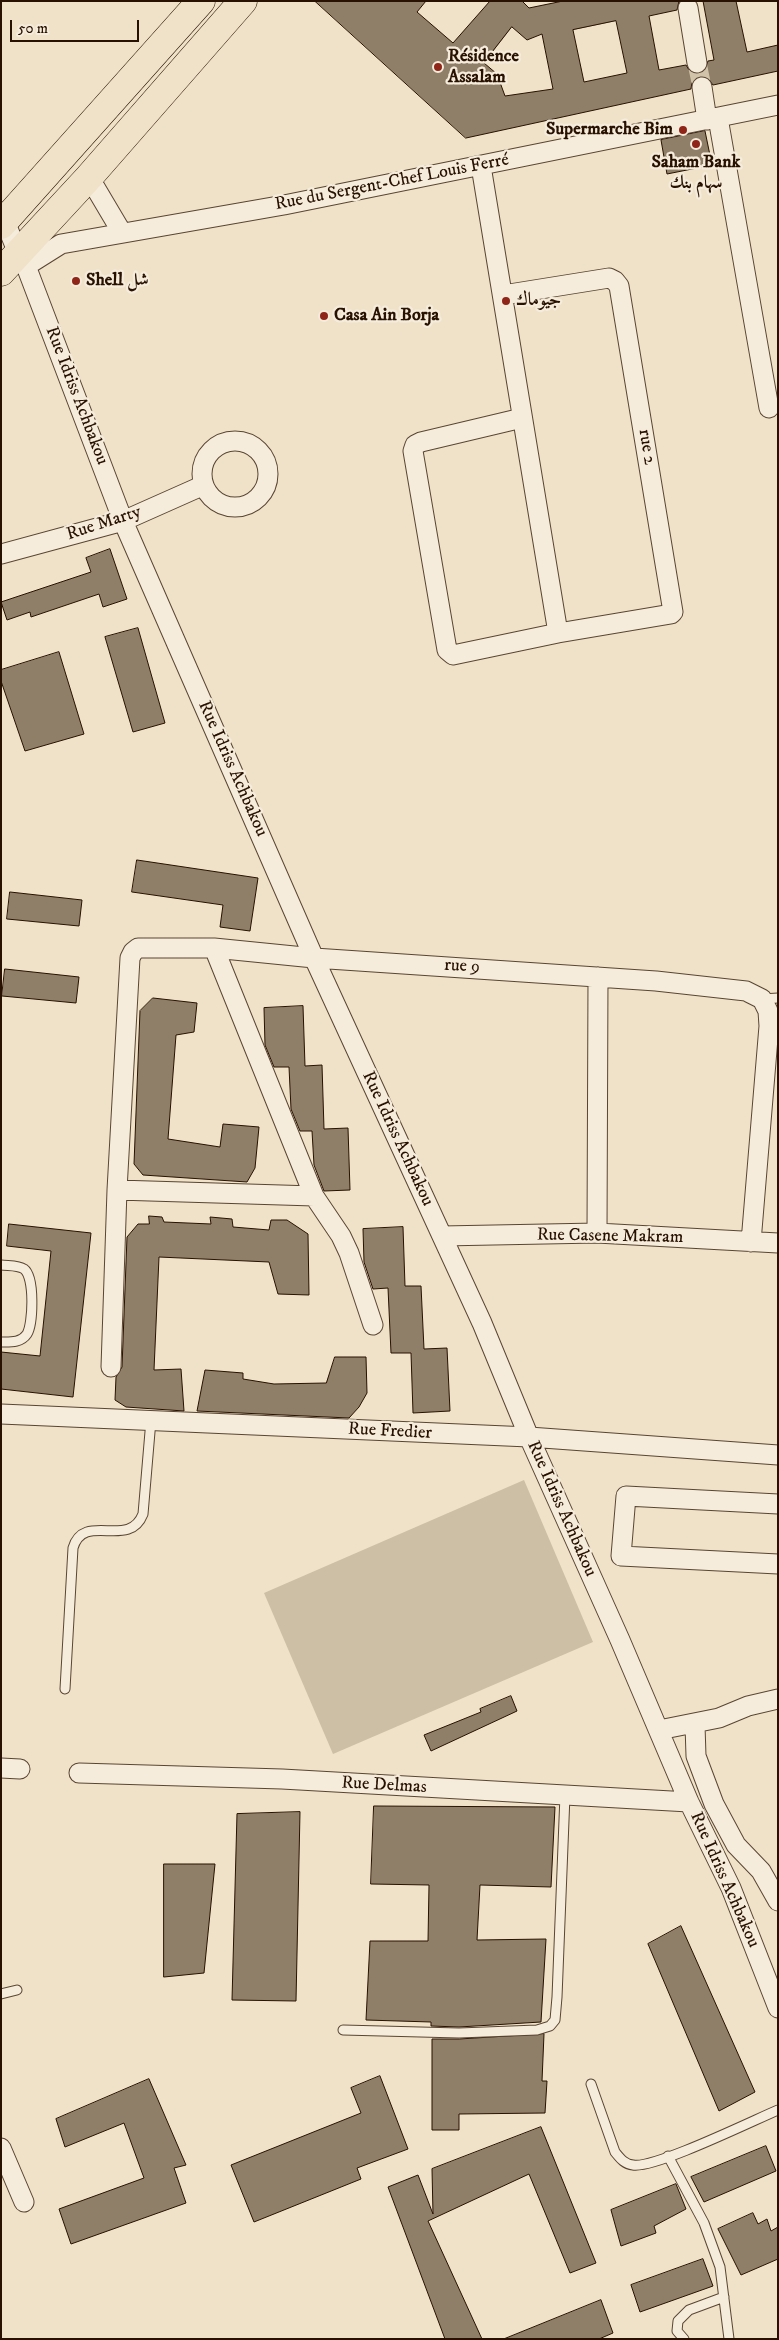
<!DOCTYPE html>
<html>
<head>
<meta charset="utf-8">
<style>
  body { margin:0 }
  #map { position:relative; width:779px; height:2340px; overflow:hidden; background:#efe2c8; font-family:"IM FELL DW Pica",serif }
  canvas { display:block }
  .frame { position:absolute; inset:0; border:2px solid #281100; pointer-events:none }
  .scale { position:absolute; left:10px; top:20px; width:129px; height:22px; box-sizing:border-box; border:2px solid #281100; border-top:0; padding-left:6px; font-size:15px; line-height:18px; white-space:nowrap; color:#281100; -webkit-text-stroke:4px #f5ecdb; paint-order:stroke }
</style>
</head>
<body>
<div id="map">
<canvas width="779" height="2340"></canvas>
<div class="frame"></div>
<div class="scale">50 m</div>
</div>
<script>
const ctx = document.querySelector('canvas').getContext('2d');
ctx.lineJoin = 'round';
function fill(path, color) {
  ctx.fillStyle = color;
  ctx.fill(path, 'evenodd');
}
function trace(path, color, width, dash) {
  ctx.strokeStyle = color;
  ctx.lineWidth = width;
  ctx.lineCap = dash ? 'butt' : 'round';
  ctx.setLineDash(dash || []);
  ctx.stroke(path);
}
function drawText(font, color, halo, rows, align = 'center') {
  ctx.font = font + ' "IM FELL DW Pica",Amiri,serif';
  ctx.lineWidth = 4.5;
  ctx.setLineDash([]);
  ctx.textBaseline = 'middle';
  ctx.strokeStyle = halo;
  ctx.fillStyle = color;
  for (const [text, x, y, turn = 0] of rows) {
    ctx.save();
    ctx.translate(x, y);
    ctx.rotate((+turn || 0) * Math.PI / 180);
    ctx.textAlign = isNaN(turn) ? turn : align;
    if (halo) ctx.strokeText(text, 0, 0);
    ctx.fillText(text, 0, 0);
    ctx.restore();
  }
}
const green = new Path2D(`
  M524,1480l69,162 -260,112 -69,-161z`);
const building = new Path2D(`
  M315,1h111l-9,11 36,31 37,-42h32l7,7 34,-7h116l-2,9 -28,6 10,54 27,-5 3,5 9,4 6,-3 4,-10 6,-1 -11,-59h33l11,51 31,-7v26l-65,14 -6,-8 -7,-1 -8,6 -1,7 -225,49zM616,21l11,52 -43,9 -11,-52zM512,27l15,13 15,-6 11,55 -48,7 -8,-22 -13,-11z
  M705,131l7,34 -45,9 -6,-34z
  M110,549l17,50 -24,8 -4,-13 -68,23 -1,-5 -23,8 -6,-18 90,-30 -5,-14z
  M138,628l27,95 -32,9 -28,-95z
  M59,652l25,82 -59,17 -24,-70v-11z
  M137,860l121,18 -8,53 -30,-4 3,-22 -91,-13z
  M10,892l72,8 -3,26 -72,-7z
  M5,969l74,8 -3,26 -74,-7z
  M153,998l44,5 -3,29 -18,3 -8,104 52,8 3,-23 36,3 -4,41 -8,14 -104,-7 -9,-11 6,-153z
  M303,1006l2,60 17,-1 2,64 24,-1 2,62 -26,1 -10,-26 -2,-34h-12l-9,-22 -2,-42h-15l-9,-22 -1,-37z
  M149,1216l13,1 2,5 47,2 -1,-7 22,2 1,8 36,3 2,-10h16l21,14 1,61 -31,-1 -9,-32 -110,-5 -5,113 27,-1 3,42 -58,-4 -11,-7 1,-23 6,-10 5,-130 11,-13h11z
  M9,1224l82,9 -18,164 -72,-8v-37l39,4 11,-105 -44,-5z
  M403,1227l2,59h16l3,63 23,-1 3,63 -37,2 -2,-60h-20l-3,-65 -15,1 -9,-27 -1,-33z
  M335,1357h31l1,36 -8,14 -10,11 -152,-7 8,-41 38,3v6l31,5 52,-1z
  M511,1696l6,15 -86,40 -7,-16 57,-23 -1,-3z
  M374,1806l181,1 -4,80 -71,-2 -3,55 69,-1 -5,83 -82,5 -28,-1v-4l-65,-2 4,-79h58l1,-56 -58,-1z
  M300,1812l-4,189 -64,-1 5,-186z
  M164,1864h51l-11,109 -40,4z
  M681,1926l74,166 -36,19 -71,-167z
  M544,2034l-2,47h5l-2,32 -86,1v16h-27v-91h27z
  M380,2076l28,73 -51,19 4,11 -107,43 -23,-57 130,-52 -10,-25z
  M149,2079l37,86 -12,3 12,35 -115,41 -12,-35 85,-31 -20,-55 -59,24 -9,-28z
  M541,2127l55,136 -26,10 -41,-99 -101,47 54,118h-37l-57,-152 30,-12 15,39 -1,-45z
  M766,2146l10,25 -72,31 -13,-25z
  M676,2184l10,25 -32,17 2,7 -35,13 -10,-36z
  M753,2213l5,11 9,-5 4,12 7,-4v32l-37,16 -23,-46z
  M703,2259l10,27 -73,26 -9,-27z
  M601,2300l12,33 -14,6h-95z`);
const minorTunnel = new Path2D(`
  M697,63l5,24`);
const service = new Path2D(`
  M762,999l16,-1
  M1,1265c8,1 17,0 23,4 11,8 9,55 3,65 -6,9 -17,8 -26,8
  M65,1689l8,-141c11,-37 56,2 70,-34l8,-94
  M1,1994l16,-4
  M343,2030l116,3 78,-3 13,-4 5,-6 2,-23 8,-202
  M591,2084l24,68c5,6 9,12 18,13 21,4 119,-44 145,-55
  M668,2156l36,67 16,44 9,72
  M684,2339l-7,-8 1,-10 11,-11 35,-13`);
const minor = new Path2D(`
  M688,8l9,55
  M702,87l5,33
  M718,118l51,290
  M481,166l77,467
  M89,177l32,54
  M1,212l17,41 8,13 35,-22 223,-39 494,-100
  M26,266l97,255 191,437 168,365 47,114 91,203 69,162 42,86 47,120
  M503,295l106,-17 6,3 4,5 54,326 -2,2 -113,19 -105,22 -6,-5 -34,-199 2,-6 6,-3 101,-24
  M202 474a33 33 0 1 1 66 0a33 33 0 1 1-66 0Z
  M1,554l122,-33 81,-36
  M214,948l100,248 27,40 8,17 24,72
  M117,1190l197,6
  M597,1233l1,-256
  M442,1236l155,-3 181,10
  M111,1367l6,-177 13,-232 3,-6 5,-4h76l100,10 342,23 90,10 16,8 6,12 1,15 -18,216
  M1,1414l528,23 249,18
  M778,1504l-152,-8 -5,60 157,8
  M695,1725l1,31 18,48 22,41 25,26 17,30
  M659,1730l60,-12 29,-12 30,-7
  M1,1768l19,1
  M79,1773l203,6 407,23
  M1,2148l23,54`);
const primary = new Path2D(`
  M1,225l200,-224
  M1,272l88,-95 154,-176`);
const markers = [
  [438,67,5,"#8f2418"],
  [683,130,5,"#8f2418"],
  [696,144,5,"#8f2418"],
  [76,281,5,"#8f2418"],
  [506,301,5,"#8f2418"],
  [324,316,5,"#8f2418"]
];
const poiNames = [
  ["Résidence",448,57],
  ["Assalam",448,78],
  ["Supermarche Bim",673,130,"right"],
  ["Saham Bank",696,163,"center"],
  ["سهام بنك",696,184,"center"],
  ["Shell شل",86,281],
  ["جيوماك",516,301],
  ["Casa Ain Borja",334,316]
];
const streetNames = [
  ["Rue du Sergent-Chef Louis Ferré",392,183,-11],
  ["Rue Idriss Achbakou",76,396,69],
  ["rue 2",646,447,81],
  ["Rue Marty",104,524,-18],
  ["Rue Idriss Achbakou",232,769,66],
  ["rue 9",462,967,3],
  ["Rue Idriss Achbakou",397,1139,65],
  ["Rue Casene Makram",610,1237,1],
  ["Rue Fredier",390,1432,3],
  ["Rue Idriss Achbakou",561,1509,66],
  ["Rue Delmas",384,1786,3],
  ["Rue Idriss Achbakou",724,1880,66]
];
fill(green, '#cdbea6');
fill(building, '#8f7e68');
trace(building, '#281100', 1);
trace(minorTunnel, '#d1c3aa', 19, [19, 9]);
trace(service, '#5a4532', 11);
trace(minor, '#5a4532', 21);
trace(primary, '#281100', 29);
trace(service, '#f5ecdb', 9);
trace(minor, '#f5ecdb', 19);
trace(primary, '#efe2c8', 28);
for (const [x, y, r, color] of markers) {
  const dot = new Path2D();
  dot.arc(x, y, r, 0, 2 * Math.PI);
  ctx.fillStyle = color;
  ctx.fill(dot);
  trace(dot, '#f5ecdb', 2);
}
drawText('bold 18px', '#281100', '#f5ecdb', poiNames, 'left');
drawText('18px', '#281100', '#f5ecdb', streetNames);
</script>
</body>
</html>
